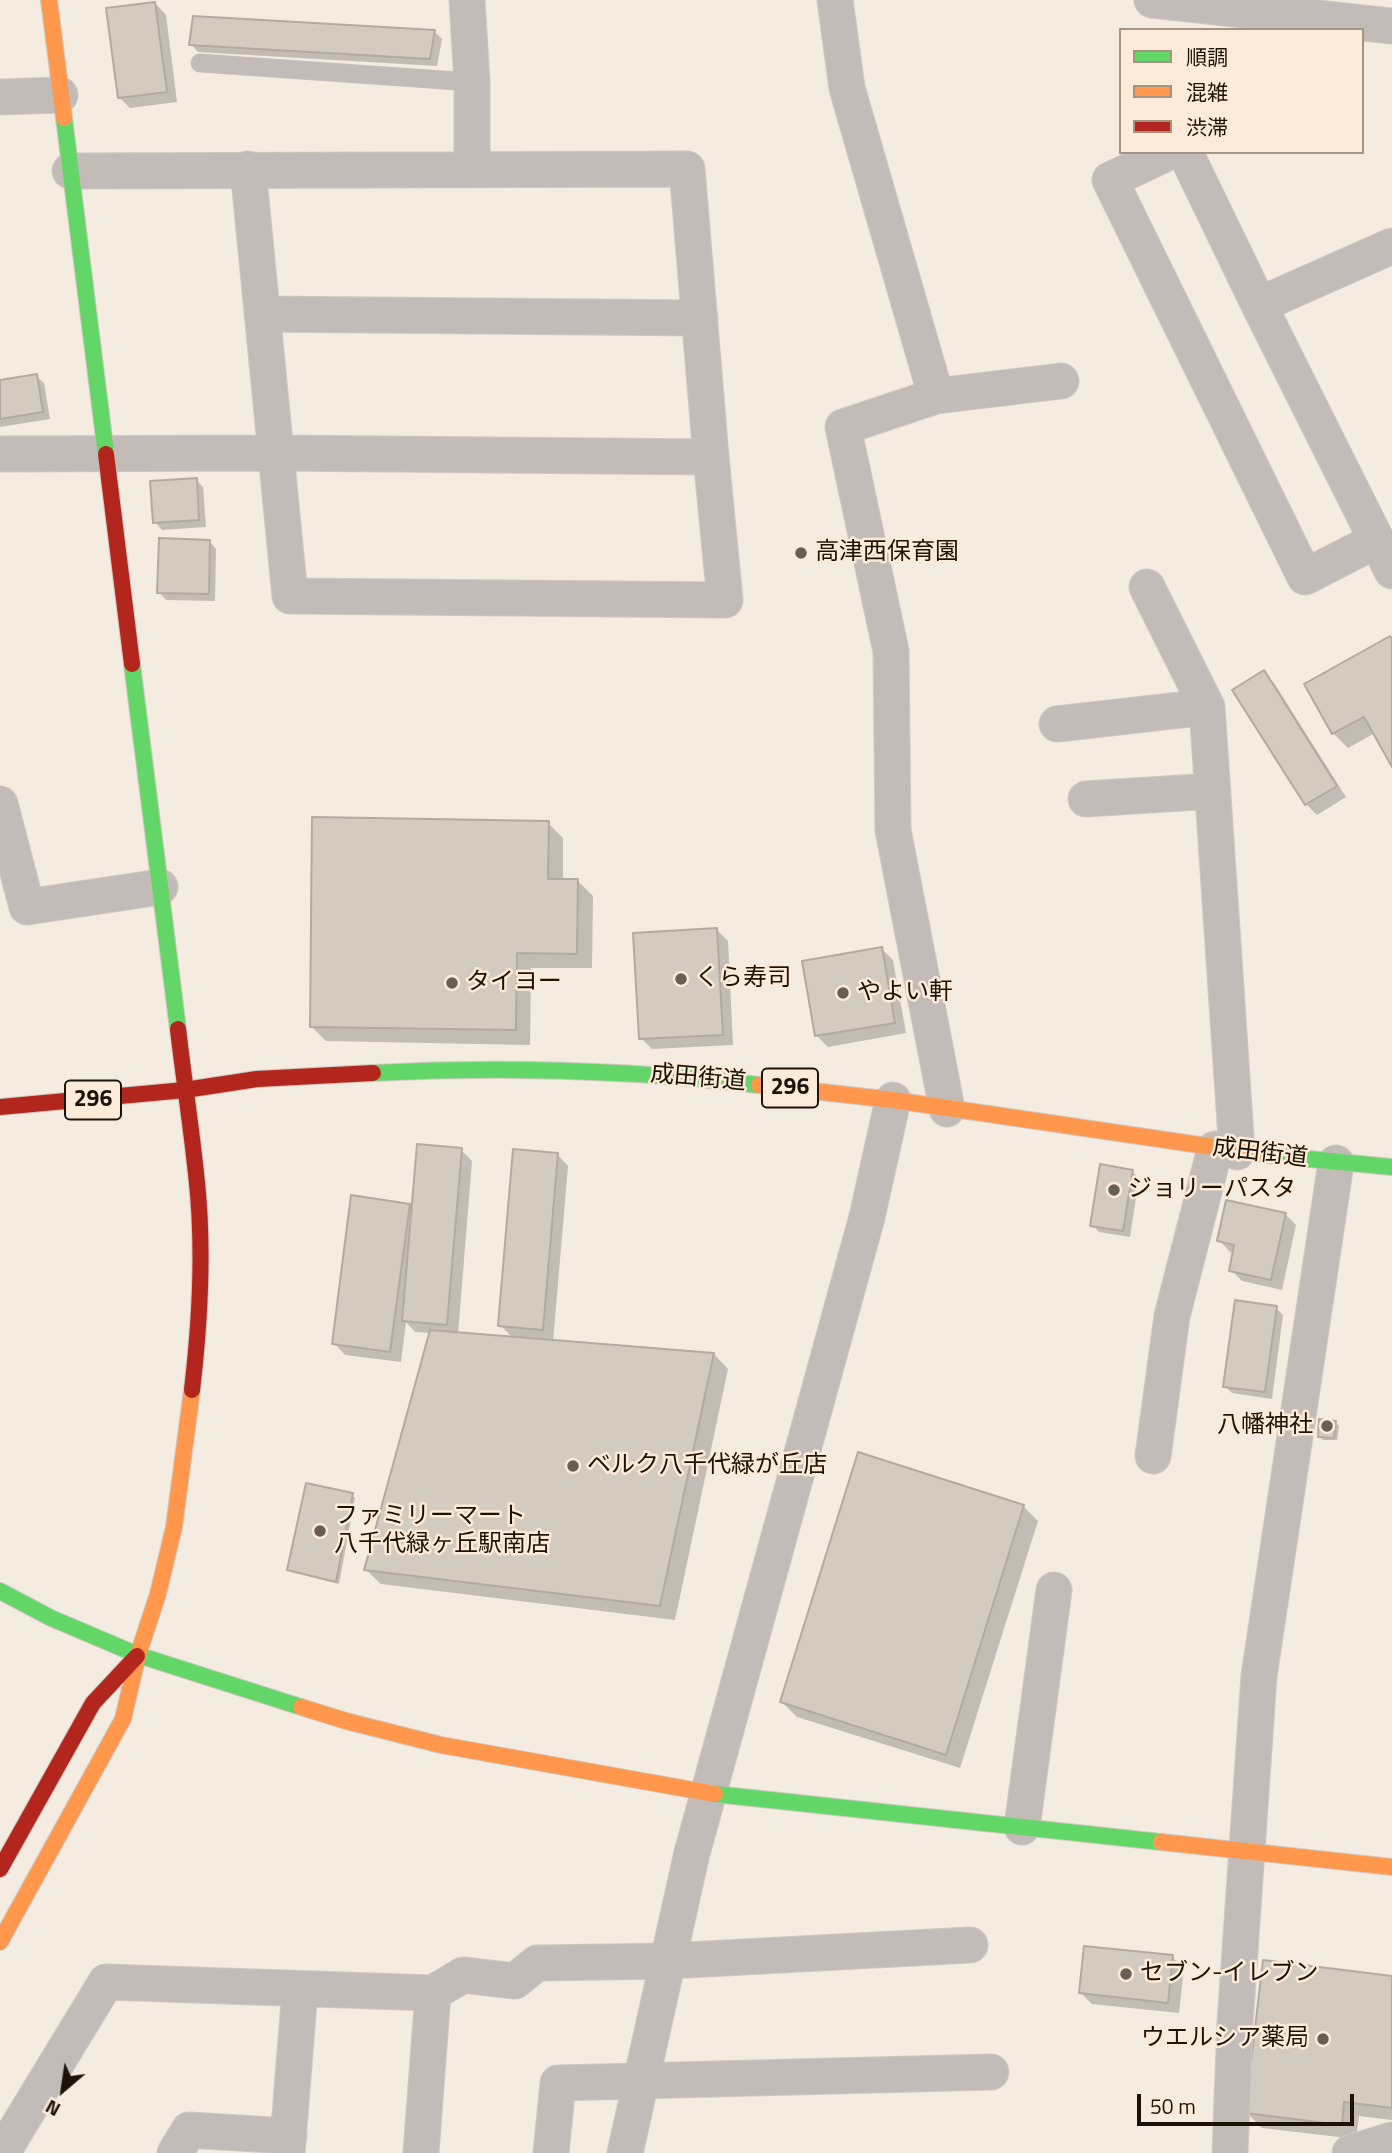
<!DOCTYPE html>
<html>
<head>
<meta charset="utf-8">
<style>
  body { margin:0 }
  #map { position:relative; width:1392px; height:2153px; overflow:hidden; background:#f4ebe1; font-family:"Titillium Web","Noto Sans JP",sans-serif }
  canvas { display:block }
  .legend { position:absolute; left:1119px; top:28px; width:245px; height:126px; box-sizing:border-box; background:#fcebd9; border:2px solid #a29585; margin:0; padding:9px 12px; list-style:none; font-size:21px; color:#1c1308 }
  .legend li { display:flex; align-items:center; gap:14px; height:35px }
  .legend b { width:35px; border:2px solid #a29585 }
  .north { position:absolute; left:28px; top:2055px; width:70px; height:70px; -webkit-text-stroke:5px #fcebd9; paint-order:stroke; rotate:209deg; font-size:19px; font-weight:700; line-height:28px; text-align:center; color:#1c1308 }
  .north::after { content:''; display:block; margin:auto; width:24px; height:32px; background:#1c1308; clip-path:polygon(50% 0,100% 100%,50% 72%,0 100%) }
  .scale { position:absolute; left:1137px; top:2094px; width:217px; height:32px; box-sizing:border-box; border:4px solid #1c1308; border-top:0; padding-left:9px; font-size:21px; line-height:24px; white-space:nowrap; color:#1c1308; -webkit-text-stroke:5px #fcebd9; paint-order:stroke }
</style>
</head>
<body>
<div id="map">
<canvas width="1392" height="2153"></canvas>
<ul class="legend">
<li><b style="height:9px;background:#63d668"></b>順調</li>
<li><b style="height:9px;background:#ff974d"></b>混雑</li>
<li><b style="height:9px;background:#b3261e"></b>渋滞</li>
</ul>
<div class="north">N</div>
<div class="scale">50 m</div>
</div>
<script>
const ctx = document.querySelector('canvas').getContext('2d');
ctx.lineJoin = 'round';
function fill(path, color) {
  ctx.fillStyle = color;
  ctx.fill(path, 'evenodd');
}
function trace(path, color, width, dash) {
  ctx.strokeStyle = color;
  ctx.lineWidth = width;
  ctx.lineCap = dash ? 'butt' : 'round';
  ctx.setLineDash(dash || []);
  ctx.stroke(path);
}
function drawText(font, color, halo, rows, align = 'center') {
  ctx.font = font + ' "Titillium Web","Noto Sans JP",sans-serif';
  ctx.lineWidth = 5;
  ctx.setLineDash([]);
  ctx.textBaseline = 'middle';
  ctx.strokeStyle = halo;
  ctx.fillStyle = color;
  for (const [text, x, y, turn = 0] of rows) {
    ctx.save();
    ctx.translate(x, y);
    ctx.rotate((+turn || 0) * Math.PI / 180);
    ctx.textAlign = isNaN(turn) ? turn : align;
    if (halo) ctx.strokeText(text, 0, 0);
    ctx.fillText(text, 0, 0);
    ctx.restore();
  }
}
const shadow = new Path2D(`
  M155,3l11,12 11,87 -47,6 -11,-11z
  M435,32l7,7 -5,27 -239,-14 -7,-8z
  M36,376l8,7 6,36 -50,8v-45z
  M196,480l7,7 3,40 -44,3 -7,-8z
  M209,541l7,8 -1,52 -49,-1 -7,-8z
  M1392,640v124l-17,-31 -27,15 -15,-15z
  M1263,672l11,11 72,114 -29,18 -11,-11z
  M548,823l15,15v43h15l15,15 -1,72h-61l-1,77 -204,-4 -15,-15z
  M717,930l11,11 5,104 -81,4 -11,-11z
  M882,949l11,11 13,73 -78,14 -11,-11z
  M461,1150l11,11 -14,173 55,4 -13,-13 57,-171 11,12 -15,176 161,12 14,15 -53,251 -294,-36 -15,-14 65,-237 -16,-1 -9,-10 -5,40 -56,-7 -11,-12 75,-138 5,5z
  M1132,1171l7,7 -9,59 -31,-5 -7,-7z
  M1285,1214l11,11 -14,65 -40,-9 -11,-11 3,-17 -4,-1 -11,-12z
  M1276,1308l7,7 -11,84 -40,-6 -7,-7z
  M1336,1423l3,3 -2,14h-14l-3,-3z
  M352,1495l3,3 -16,86 -47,-12 -4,-3z
  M1023,1506l15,15 -78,247 -163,-51 -15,-15z
  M1172,1957l12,11 -5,45 -87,-9 -11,-11z
  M1392,1977v143l-33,-4 -3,23 -94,-11 -15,-15z`);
const building = new Path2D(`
  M155,2l12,90 -49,6 -12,-90z
  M193,16l242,14 -5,29 -241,-14z
  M37,374l6,38 -43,7v-39z
  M197,478l2,42 -46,3 -3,-42z
  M159,538l51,2 -1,54 -52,-1z
  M1390,636l2,3v128l-28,-50 -32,17 -28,-50z
  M1264,670l73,116 -32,19 -73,-115z
  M312,817l237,4 -1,58h30l-1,75 -60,-1 -1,77 -206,-3z
  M717,928l6,107 -84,4 -6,-106z
  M882,947l13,76 -80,13 -13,-75z
  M417,1144l45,4 -15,177 -45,-4z
  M513,1149l45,4 -15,177 -45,-4z
  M1100,1164l33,6 -10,61 -33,-5z
  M351,1195l59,9 -20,148 -58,-8z
  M1226,1200l60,13 -15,67 -42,-9 5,-26 -17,-4z
  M1235,1300l42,6 -12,86 -42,-5z
  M430,1330l284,23 -54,253 -296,-36z
  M1319,1419l17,2 -2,17 -16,-1z
  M858,1452l166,53 -78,250 -166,-53z
  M306,1483l47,10 -17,89 -49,-12z
  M1084,1946l89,9 -5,48 -89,-10z
  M1263,1960l129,16v132l-48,-6 -2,23 -97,-12z`);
const lane = new Path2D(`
  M200,63l272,19`);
const street = new Path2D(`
  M467,0l5,82v86
  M835,0l12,88 89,308 125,-15
  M1152,0l240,26
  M0,97l60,-2
  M1169,152l-59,28 195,397 72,-37
  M1185,152l74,153 133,266
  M248,169l42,427 435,4 -14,-143
  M1259,305l133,-59
  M262,314l438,4
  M936,396l-93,31 48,224 2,179 54,279
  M0,454l275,-1 436,4 -24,-288 -617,2
  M1147,587l60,120
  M1057,724l150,-17 30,445
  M1086,799l127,-8
  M0,804l27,103 133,-20
  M1153,1456l19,-140 43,-167
  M1022,1827l32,-237
  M433,1993l30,-18 52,6 22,-18 131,-2 302,-16
  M2,2153l104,-171 327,11 -12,160
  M175,2153l14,-23 100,6
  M287,2153l13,-164
  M551,2153l7,-70 433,-11
  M625,2153l67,-300 175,-636 26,-117
  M1230,2153l5,-130 24,-347 77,-513
  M1350,2153l42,-13`);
const fast = new Path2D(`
  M64,118l42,336
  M132,664l46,365
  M373,1073c129,-7 258,-3 386,12
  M1268,1155l124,12
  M0,1591l51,27 87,37 163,52
  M715,1794l446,48`);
const slow = new Path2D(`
  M49,0l15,118
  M759,1085l134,15 375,55
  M301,1707l45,14 95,24 274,49
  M1161,1842l231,25
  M0,1942l123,-223 15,-64 20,-61 16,-67 18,-137`);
const jam = new Path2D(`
  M106,454l26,210
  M178,1029c6,52 14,103 19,154 7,68 3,139 -5,207
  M0,1107l185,-17 72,-11 116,-6
  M0,1869l93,-166 44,-47`);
const markers = [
  [801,553,7,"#685f54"],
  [681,979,7,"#685f54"],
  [452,983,7,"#685f54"],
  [843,993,7,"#685f54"],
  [1114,1190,7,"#685f54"],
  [1327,1426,7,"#685f54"],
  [573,1466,7,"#685f54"],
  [320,1531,7,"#685f54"],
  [1126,1974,7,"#685f54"],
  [1323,2039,7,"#685f54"]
];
const shields = [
  [790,1088,56],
  [93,1100,56]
];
const shieldNames = [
  ["296",790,1088],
  ["296",93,1100]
];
const poiNames = [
  ["高津西保育園",815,553],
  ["くら寿司",695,979],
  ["タイヨー",466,983],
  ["やよい軒",857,993],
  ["ジョリーパスタ",1128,1190],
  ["八幡神社",1313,1426,"right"],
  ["ベルク八千代緑が丘店",587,1466],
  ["ファミリーマート",334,1517],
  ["八千代緑ヶ丘駅南店",334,1545],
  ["セブン-イレブン",1140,1974],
  ["ウエルシア薬局",1309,2039,"right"]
];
const streetNames = [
  ["成田街道",698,1079,5],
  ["成田街道",1260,1154,7]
];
fill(shadow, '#0003');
fill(building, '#d3cac0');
trace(building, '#b2aaa0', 2);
trace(lane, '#d0c8c0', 19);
trace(street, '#d0c8c0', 37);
trace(fast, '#d0c8c0', 18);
trace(slow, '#d0c8c0', 18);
trace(jam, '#d0c8c0', 18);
trace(lane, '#c2bbb8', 18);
trace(street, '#c2bbb8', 35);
trace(fast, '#63d668', 16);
trace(slow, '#ff974d', 16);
trace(jam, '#b3261e', 16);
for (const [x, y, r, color] of markers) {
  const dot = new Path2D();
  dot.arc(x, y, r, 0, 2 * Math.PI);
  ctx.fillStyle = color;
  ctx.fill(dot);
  trace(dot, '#fcebd9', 2.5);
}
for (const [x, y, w] of shields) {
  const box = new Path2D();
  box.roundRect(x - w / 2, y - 19.5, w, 39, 5);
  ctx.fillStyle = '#fcebd9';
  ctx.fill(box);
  trace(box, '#1c1308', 2);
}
drawText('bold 23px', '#1c1308', null, shieldNames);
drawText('24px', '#1c1308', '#fcebd9', poiNames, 'left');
drawText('24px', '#1c1308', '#fcebd9', streetNames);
</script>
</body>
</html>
